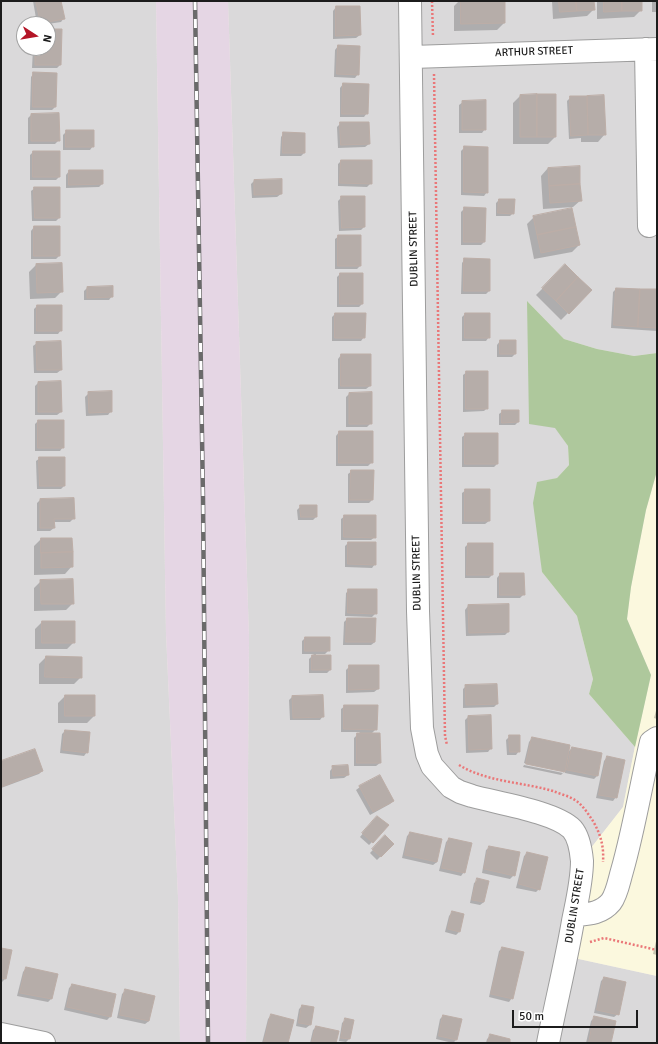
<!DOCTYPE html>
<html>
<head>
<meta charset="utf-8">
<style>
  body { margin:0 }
  #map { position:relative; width:658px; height:1044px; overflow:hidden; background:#ede8e3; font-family:Signika,sans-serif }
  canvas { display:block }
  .frame { position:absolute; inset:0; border:2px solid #1c1c1c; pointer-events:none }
  .north { position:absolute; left:16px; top:16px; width:40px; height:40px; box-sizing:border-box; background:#fff; border:1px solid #a4a4a4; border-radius:50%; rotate:102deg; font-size:11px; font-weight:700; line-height:16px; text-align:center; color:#1c1c1c }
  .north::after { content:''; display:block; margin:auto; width:14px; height:18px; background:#b41527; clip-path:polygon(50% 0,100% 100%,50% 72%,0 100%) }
  .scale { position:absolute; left:512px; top:1010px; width:126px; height:18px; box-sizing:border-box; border:2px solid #1c1c1c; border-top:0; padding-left:5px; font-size:12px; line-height:14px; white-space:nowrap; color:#1c1c1c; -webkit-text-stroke:3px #fff; paint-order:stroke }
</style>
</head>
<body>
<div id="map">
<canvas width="658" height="1044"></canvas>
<div class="frame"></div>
<div class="north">N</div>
<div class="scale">50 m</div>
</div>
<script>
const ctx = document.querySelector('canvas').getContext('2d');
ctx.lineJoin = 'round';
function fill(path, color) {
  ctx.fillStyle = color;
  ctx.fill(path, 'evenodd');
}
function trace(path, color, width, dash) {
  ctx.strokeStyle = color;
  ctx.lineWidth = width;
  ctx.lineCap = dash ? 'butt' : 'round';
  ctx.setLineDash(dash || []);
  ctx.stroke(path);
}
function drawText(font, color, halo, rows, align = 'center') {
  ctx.font = font + ' Signika,sans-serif';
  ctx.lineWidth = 3.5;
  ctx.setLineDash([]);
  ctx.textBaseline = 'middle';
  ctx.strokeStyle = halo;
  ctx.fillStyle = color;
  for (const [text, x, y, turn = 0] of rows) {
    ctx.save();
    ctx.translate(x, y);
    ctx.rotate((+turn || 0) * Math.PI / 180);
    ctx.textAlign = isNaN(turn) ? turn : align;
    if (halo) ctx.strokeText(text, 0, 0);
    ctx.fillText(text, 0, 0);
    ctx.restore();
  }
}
const residential = new Path2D(`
  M1,1h155l10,632 12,264 2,146h-179zM24,24h24v24h-24z
  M228,1h429v352l-23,3 -37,-7 -33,-10 -36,-37 28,126 12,18 1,19 -12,13 -20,5 5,89 35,44 16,63 -4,15 46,53 -12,60 -43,55 -15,94 92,20v67h-411l3,-406z`);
const industrial = new Path2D(`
  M156,1h72l21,636 -3,406h-66l-2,-146 -12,-264z`);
const education = new Path2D(`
  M657,471v505l-92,-20 15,-94 43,-55 12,-61 16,-71 -24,-56 4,-32 15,-77z`);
const forest = new Path2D(`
  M527,301l37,38 33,10 37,7 23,-3v118l-11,39 -15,77 -4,32 24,56 -16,72 -46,-53 4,-15 -16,-63 -35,-44 -9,-69 4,-21 20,-4 12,-13 -1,-19 -13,-18 -26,-4z`);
const shadow = new Path2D(`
  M33,1h27l4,17 -3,4 -13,2h-11z
  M459,1h45v22l-7,7 -43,1v-25z
  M552,1h41l1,8 -7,7 -34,3z
  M597,1h44v9l-7,7 -37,2z
  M652,1h5v11h-5z
  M336,7l24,28 -4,3 -23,1v-28z
  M48,30l12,35 -3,3h-25l1,-20h15z
  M338,46l20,28 -3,4 -21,-1 1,-27z
  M34,73l22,1 -1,33 -3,3h-22l1,-33z
  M343,84l24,29 -3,4h-24v-29z
  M520,96l35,41 -7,7h-35v-41z
  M571,97l34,37 -7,8h-17v-4l-12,1 -2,-38z
  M463,102l22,27 -3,4h-23v-28z
  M31,115l28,25 -4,4h-27v-26z
  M341,123l28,21 -4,3 -27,1 -1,-21z
  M67,131l26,15 -3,4h-27v-15z
  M284,133l20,20 -3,3h-21l1,-19z
  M465,147l22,45 -3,4 -23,-1v-44z
  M33,152h26v25l-3,3h-26v-25z
  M341,161l30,22 -4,4 -29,-1v-22z
  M548,168l33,32 -8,7 -30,2 -2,-33z
  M69,171l33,13 -3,3 -33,1v-13z
  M254,181l27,13 -4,3 -25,1 -1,-14z
  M35,188l24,30 -3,3h-24l-1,-30z
  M342,197h22v30l-3,3 -22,1 -1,-30z
  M499,200l14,13 -3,3h-14v-13z
  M465,208l19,34 -3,3h-20v-33z
  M534,217l45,28 -7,7 -38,7 -7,-35z
  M34,227l25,29 -3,3h-25v-28z
  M339,236l21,30 -3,3h-22v-30z
  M465,259l24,32 -3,3h-25l1,-31z
  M36,265l26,26 -7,7 -25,1 -1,-27z
  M565,266l26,24 -30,30 -25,-25z
  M340,274l22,30 -3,3h-22v-30z
  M87,288l25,8 -3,4h-25v-9z
  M616,289l41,1v41l-46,-3 2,-36z
  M37,306l24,24 -3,4h-24v-25z
  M335,314l29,23 -3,4h-29v-24z
  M465,314l24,23 -3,4h-24v-24z
  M500,341l15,13 -3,3h-15v-12z
  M37,343l24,27 -4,3h-23l-1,-27z
  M341,355l29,31 -4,3h-28v-30z
  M467,372l20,36 -3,3 -21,1v-37z
  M38,383l23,29 -4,3h-22v-29z
  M89,393l22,18 -3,4 -22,1 -1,-19z
  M349,394l22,29 -4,4h-21v-30z
  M503,411h15v11l-3,3h-16v-11z
  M38,421l25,26 -3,4h-25v-27z
  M339,432l33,30 -4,4h-32v-30z
  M466,434l31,30 -3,3h-32v-30z
  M40,458l24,28 -3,3h-24l-1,-28z
  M352,471l20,29 -3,3h-21v-29z
  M466,490l23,31 -4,3h-23v-31z
  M40,500l34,18 -4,4h-16v6l-4,3h-13v-28z
  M301,506l15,11 -3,3h-15l-1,-10z
  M345,516l30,21 -4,3h-30v-21z
  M41,539l31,27 -7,8 -31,1v-29z
  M348,543l27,21 -3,4 -27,-1v-21z
  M468,544h24v31l-3,3h-24v-31z
  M500,574l24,20 -4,4h-23v-20z
  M41,581l32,22 -7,7 -32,1v-23z
  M349,590l27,23 -4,4 -27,-1 1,-23z
  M468,606l40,26 -3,3 -39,1 -1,-26z
  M347,619l28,23 -4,3h-28l1,-23z
  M42,622l32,20 -7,7h-32v-20z
  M305,638l23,13 -3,3h-9v2l14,14 -3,3h-18v-14l5,-5h-12v-13z
  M46,657l35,20 -7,7h-35v-20z
  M350,666l28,23 -4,3 -28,1v-23z
  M466,686l31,18 -3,3 -31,1v-19z
  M65,696l29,20 -7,7h-29v-20z
  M292,697l31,19 -3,4h-30l-1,-20z
  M345,706l31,23 -5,5h8l1,29 -4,3h-22v-28l6,-6h-19v-23z
  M657,707v12l-3,-1z
  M468,717l23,31 -3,4 -22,1 -1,-33z
  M65,731l22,21 -3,4 -24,-3 2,-19z
  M510,736l9,15 -3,4h-9l-1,-15z
  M532,738l36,14 4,-4 25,28 -3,3 -29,-6v-3l-2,3v-2l-39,-8 5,-21z
  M607,757l9,40 -3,4 -17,-3 8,-37z
  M1,762l41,9 -3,3 -38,14z
  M524,765l39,8 -2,2 -38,-8z
  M333,767l15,8 -4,3 -14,1v-8z
  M360,787l33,14 -3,3 -20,11 -14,-25z
  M374,820l-2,22 -3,3 -9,-8z
  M410,833l27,29 -4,3 -31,-7 5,-22z
  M385,837l8,7 -16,16 -7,-7z
  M449,839l15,33 -3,4 -22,-5 7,-29z
  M490,847l24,28 -4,4 -28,-6 4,-23z
  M527,853l12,36 -3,3 -20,-4 8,-32z
  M478,880l6,22 -4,3 -10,-2 4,-20z
  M452,912l7,20 -3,3 -11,-3 4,-16z
  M657,937v18l-4,-1z
  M503,948l9,50 -3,4 -20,-5 10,-46z
  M1,949l10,2 -6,28 -4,4z
  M26,968l30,7 -5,24 -3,3 -31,-6 6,-24z
  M604,978l14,36 -4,3 -20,-4 7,-32z
  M72,985l38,32 -3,3 -43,-10 5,-22z
  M126,990l23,31 -4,3 -28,-6 5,-24z
  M302,1006l8,19 -4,3 -10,-2 3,-17z
  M271,1015l16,28h-25l6,-24z
  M443,1016l13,24 -3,3 -17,-4 4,-20z
  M595,1017l15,26h-24l5,-22z
  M346,1019l3,20 -3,3 -7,-1 3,-18z
  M316,1027l19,16h-25l3,-13z
  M490,1036l18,7h-22l1,-4z`);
const building = new Path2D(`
  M36,1h25l4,18 -24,4z
  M461,1h44v22l-44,1z
  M559,1h17l1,10 -17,1z
  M576,1h18l1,9 -18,1z
  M604,1h18v10l-18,1z
  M622,1h20v10h-20z
  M336,6h24l1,29 -25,1z
  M48,29h14l-1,36h-26v-17h13z
  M338,45l22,1 -1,29 -22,-1z
  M33,72l24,1 -1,34h-23z
  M343,83l26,1 -1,30h-26z
  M537,94h19v43h-19z
  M537,94v43h-17v-42z
  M604,95l2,40h-18l-1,-39z
  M570,96h17l1,39 -17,1z
  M486,100v30h-24v-29z
  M59,113l1,28h-29v-27z
  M340,122h29l1,22 -29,1z
  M66,130h28v17h-28z
  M283,132l22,1v20h-22z
  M464,146l24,1v46l-24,-1z
  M33,151h27v26h-27z
  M341,160h31v24l-32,-1z
  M580,166v18l-31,2 -1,-18z
  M69,170h34v14l-34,1z
  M282,179v15l-28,1v-15z
  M580,184l2,17 -32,2 -1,-17z
  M34,187h26v31h-25z
  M341,196h24v31l-23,1z
  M499,199h16l-1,15 -16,-1z
  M464,207l22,1 -1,34h-21z
  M572,208l4,19 -39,8 -4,-19z
  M34,226h26v30h-26z
  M576,227l4,18 -39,8 -4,-18z
  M338,235h23v31h-23z
  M464,258l26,1v32h-26z
  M62,263l1,29 -26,1 -1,-29z
  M565,264l13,13 -22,24 -14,-13z
  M340,273h23v31h-23z
  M578,277l14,13 -23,24 -13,-13z
  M113,286v11l-26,1v-11z
  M616,288l24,1 -2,38 -24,-2z
  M640,289h17v39l-19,-1z
  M37,305h25v26h-25z
  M335,313h31l-1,25h-30z
  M465,313h25v25h-25z
  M500,340h16v14h-16z
  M61,341l1,29h-25l-1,-28z
  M341,354h30v32h-30z
  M466,371h22v38h-22z
  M61,381l1,31h-24v-30z
  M112,391v21l-23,1 -1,-21z
  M372,392v32h-23v-31z
  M502,410h17v12l-17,1z
  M38,420h26v28h-26z
  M339,431h34v32h-34z
  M465,433h33v31h-33z
  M39,457h26v29h-25z
  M351,470h23l-1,30h-23z
  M465,489h25v32h-25z
  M74,498l1,21h-21l1,9h-15v-29z
  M300,505h17v12h-16z
  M344,515h32v23l-32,-1z
  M41,538h31l1,14 -32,1z
  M348,542h28v23l-28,-1z
  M468,543h25v32h-26z
  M73,552v15l-32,1v-15z
  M500,573h24l1,22h-25z
  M73,579l1,25h-33l-1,-24z
  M348,589h29v25l-29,-1z
  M509,604v28l-40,1 -1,-28z
  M347,618h29l-1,24h-29z
  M42,621h33v22h-33z
  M305,637h25v14h-25z
  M312,655h19v15h-19z
  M46,656l36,1v21l-37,-1z
  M349,665h30v24l-30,1z
  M497,684l1,20 -32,1 -1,-20z
  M65,695h30v21h-30z
  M323,695l1,22 -31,1 -1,-22z
  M344,705h34l-1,25 -33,-1z
  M491,715l1,34 -23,1 -1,-34z
  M65,730l25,2 -2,21 -25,-3z
  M357,733h23l1,30h-24z
  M509,735h11v17h-10z
  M532,737l38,8 -5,27 -39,-8z
  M572,747l30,6 -4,23 -31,-6z
  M35,749l8,22 -42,16v-26z
  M607,756l18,4 -8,38 -18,-3z
  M348,765l1,10 -16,1 -1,-10z
  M380,775l14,26 -21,11 -14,-26z
  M377,816l12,9 -16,18 -11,-10z
  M410,832l32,7 -5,23 -32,-7z
  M385,835l9,9 -13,13 -9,-8z
  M449,838l23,5 -7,30 -23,-5z
  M489,846l31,6 -5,24 -31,-7z
  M527,852l21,5 -8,33 -21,-6z
  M477,878l12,3 -5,21 -12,-2z
  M452,911l12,3 -4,18 -12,-3z
  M502,947l22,5 -11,47 -22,-5z
  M1,948l11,2 -6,29 -5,-1z
  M26,967l32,7 -6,25 -32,-6z
  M604,977l22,5 -7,33 -22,-5z
  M72,984l44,10 -5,23 -44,-10z
  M125,989l30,7 -6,25 -29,-6z
  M302,1005l12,2 -3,18 -12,-2z
  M271,1014l23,6 -6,23h-24z
  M443,1015l19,4 -5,21 -18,-4z
  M594,1016l22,5 -5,22h-22z
  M345,1018l9,2 -4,19 -9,-1z
  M316,1026l23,5 -3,12h-24z
  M490,1034l20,5v4h-22z`);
const path = new Path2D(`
  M432,1l1,36
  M434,74l11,662 2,9
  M459,765c28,17 63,17 94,26 7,3 16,5 22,9 8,5 13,14 18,21 8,14 11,26 10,41
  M590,942l14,-4 53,12`);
const minor = new Path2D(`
  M410,1l8,610 4,117 5,26 5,12 19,21 9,5 12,4c25,7 83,16 100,33 7,8 9,21 10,32 0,20 -5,40 -9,60 -7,41 -17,81 -25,122
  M646,49l3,177
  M412,57l245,-8
  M575,915c13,-1 26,-1 36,-13 6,-8 8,-21 11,-31 12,-42 19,-86 29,-129l6,-4
  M1,1034l43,9`);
const rail = new Path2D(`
  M195,1l8,497 5,545`);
const streetNames = [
  ["ARTHUR STREET",534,52,-2],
  ["DUBLIN STREET",414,249,-91],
  ["DUBLIN STREET",417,573,-91],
  ["DUBLIN STREET",575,906,-81]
];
fill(residential, '#dad9da');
fill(industrial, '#e5d6e4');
fill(education, '#fbf8de');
fill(forest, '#aec89c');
fill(shadow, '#0003');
fill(building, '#b6ada9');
trace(building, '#bdaea7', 1);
trace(minor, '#9d9d9d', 24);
trace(path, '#ea7778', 2.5, [2, 2]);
trace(minor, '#fff', 22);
trace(rail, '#6a6a6a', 4.5);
trace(rail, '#fff', 3, [9]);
drawText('11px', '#1c1c1c', '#fff', streetNames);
</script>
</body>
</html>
